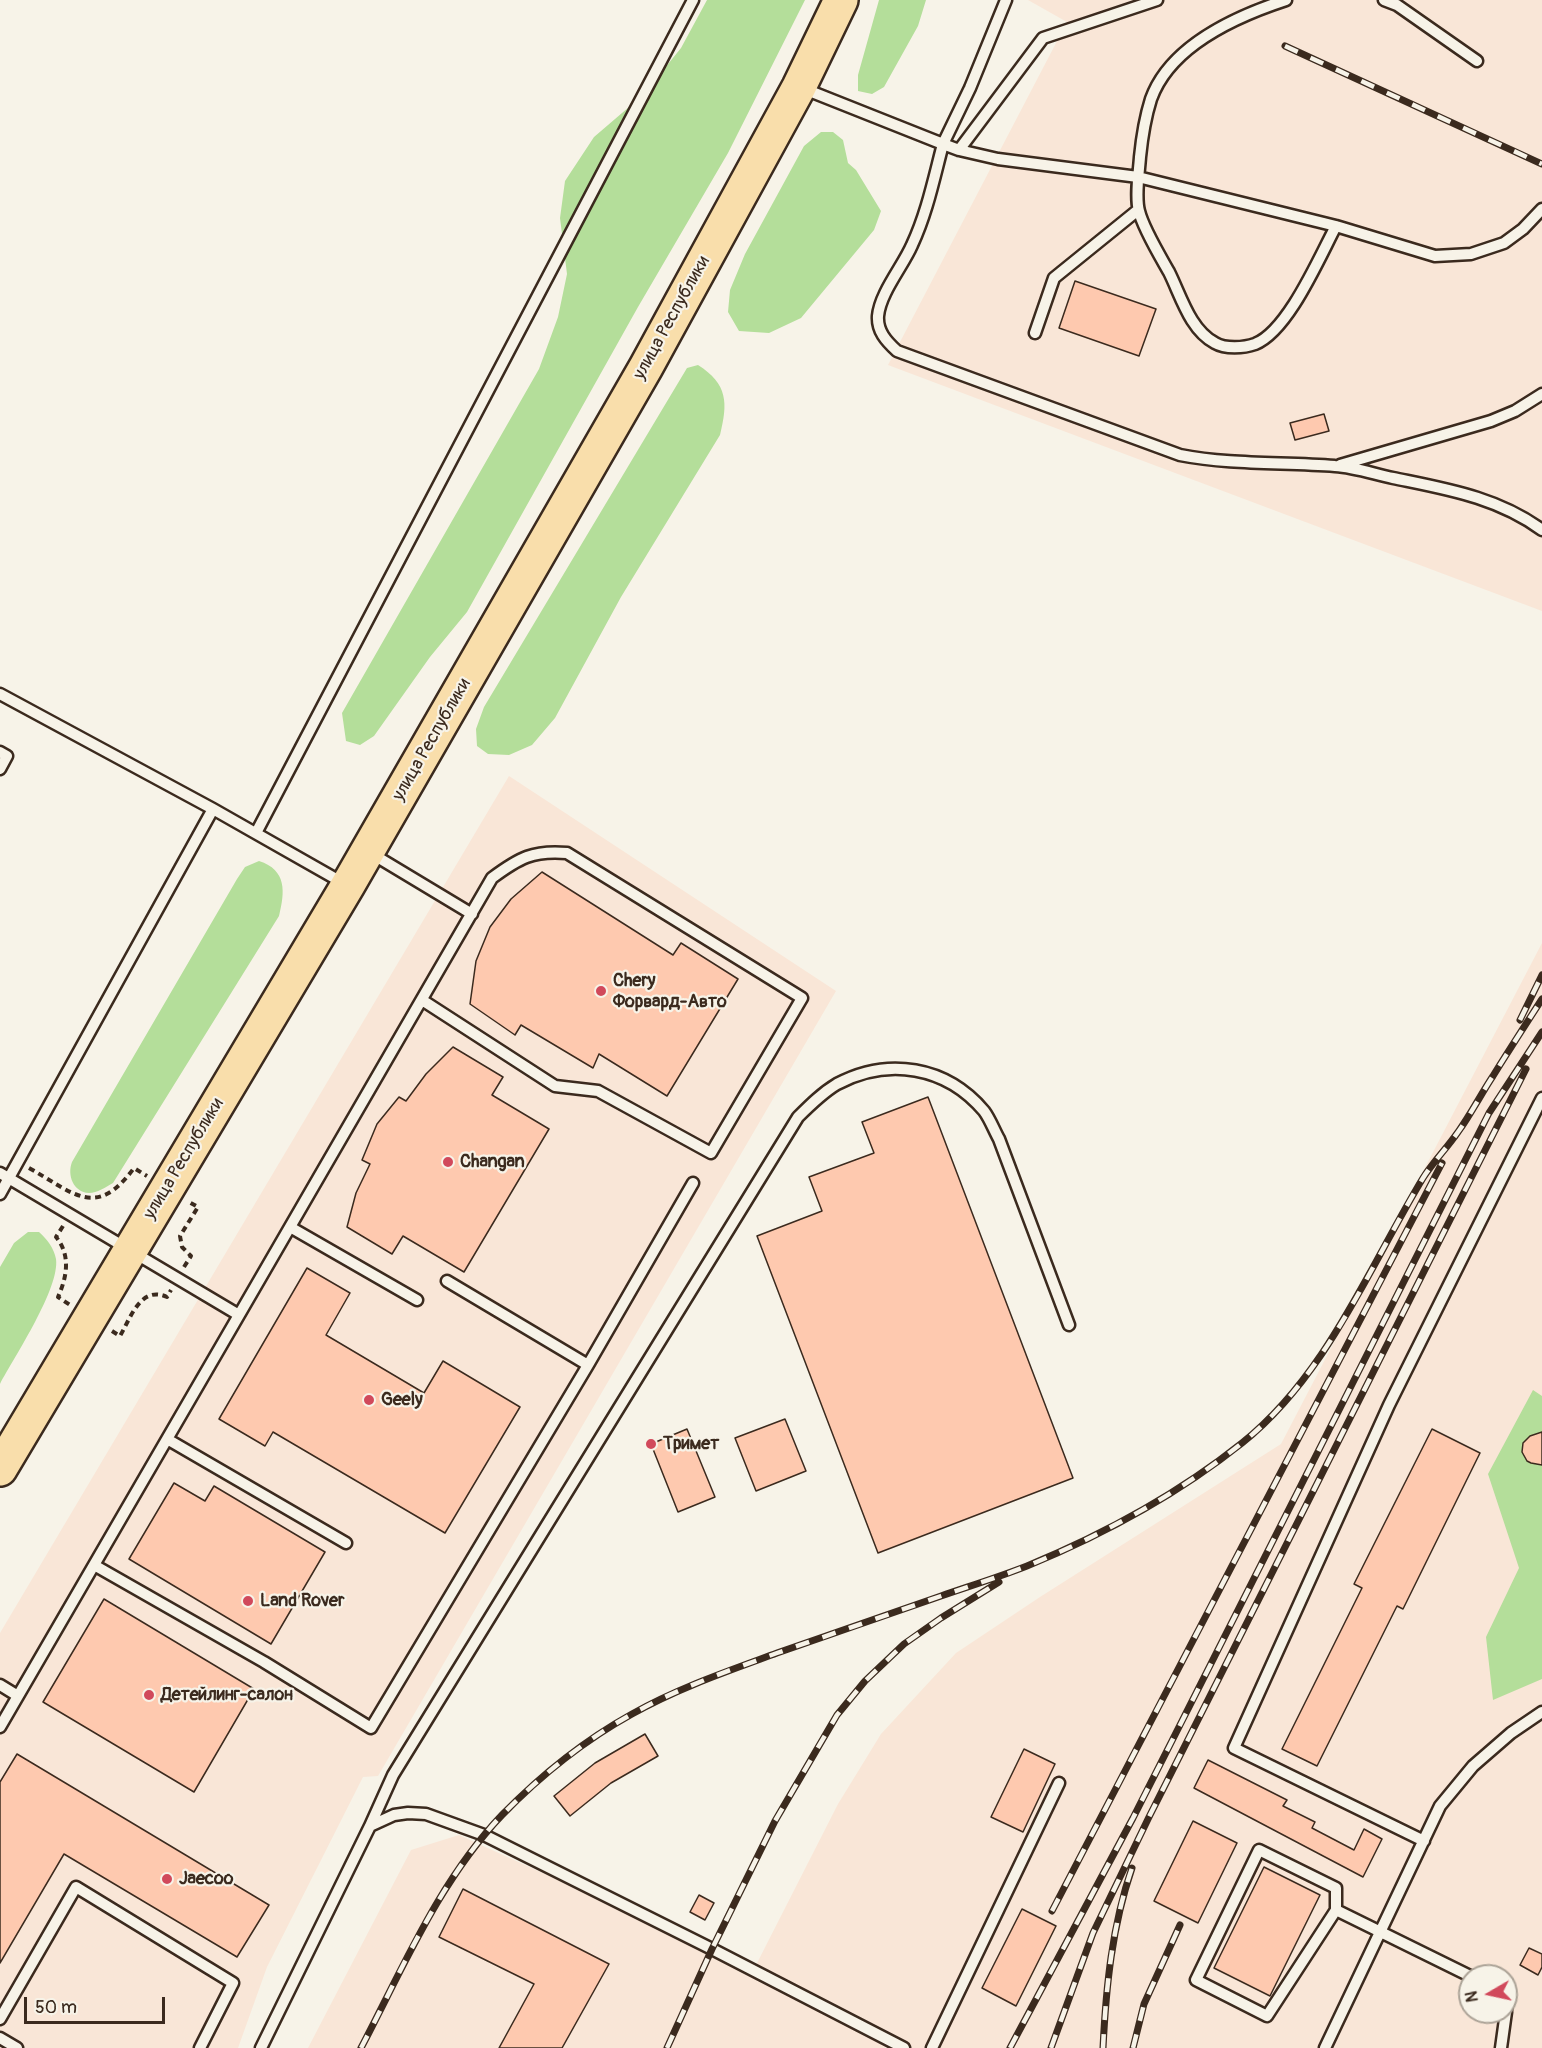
<!DOCTYPE html>
<html>
<head>
<meta charset="utf-8">
<style>
  body { margin:0 }
  #map { position:relative; width:1542px; height:2048px; overflow:hidden; background:#f7f3e8; font-family:Pangolin,sans-serif }
  canvas { display:block }
  .north { position:absolute; left:1458px; top:1964px; width:60px; height:60px; box-sizing:border-box; background:#f7f3e8; border:2px solid #aca397; border-radius:50%; rotate:261deg; font-size:16px; font-weight:700; line-height:24px; text-align:center; color:#3b2a1e }
  .north::after { content:''; display:block; margin:auto; width:21px; height:27px; background:#d1495b; clip-path:polygon(50% 0,100% 100%,50% 72%,0 100%) }
  .scale { position:absolute; left:24px; top:1997px; width:141px; height:27px; box-sizing:border-box; border:3px solid #3b2a1e; border-top:0; padding-left:8px; font-size:18px; line-height:21px; white-space:nowrap; color:#3b2a1e; -webkit-text-stroke:4px #f7f3e8; paint-order:stroke }
</style>
</head>
<body>
<div id="map">
<canvas width="1542" height="2048"></canvas>
<div class="north">N</div>
<div class="scale">50 m</div>
</div>
<script>
const ctx = document.querySelector('canvas').getContext('2d');
ctx.lineJoin = 'round';
function fill(path, color) {
  ctx.fillStyle = color;
  ctx.fill(path, 'evenodd');
}
function trace(path, color, width, dash) {
  ctx.strokeStyle = color;
  ctx.lineWidth = width;
  ctx.lineCap = dash ? 'butt' : 'round';
  ctx.setLineDash(dash || []);
  ctx.stroke(path);
}
function drawText(font, color, halo, rows, align = 'center') {
  ctx.font = font + ' Pangolin,sans-serif';
  ctx.lineWidth = 4.5;
  ctx.setLineDash([]);
  ctx.textBaseline = 'middle';
  ctx.strokeStyle = halo;
  ctx.fillStyle = color;
  for (const [text, x, y, turn = 0] of rows) {
    ctx.save();
    ctx.translate(x, y);
    ctx.rotate((+turn || 0) * Math.PI / 180);
    ctx.textAlign = isNaN(turn) ? turn : align;
    if (halo) ctx.strokeText(text, 0, 0);
    ctx.fillText(text, 0, 0);
    ctx.restore();
  }
}
const built = new Path2D(`
  M1028,0h514v611l-654,-246 179,-343z
  M509,776l327,215 -458,785 -15,1 -96,190 -29,81h-238v-415z
  M1542,943v1105h-1234l103,-198 48,-15 295,134 84,-165 43,-70 75,-81 84,-56 241,-153zM1470,1976h36v36h-36z`);
const green = new Path2D(`
  M707,0h98l-77,153 -90,154 -171,305 -37,45 -56,79 -14,9 -14,-4 -4,-28 197,-344 19,-52 9,-43 -7,-56 5,-37 29,-44 49,-42 38,-47z
  M879,0h47l-8,26 -34,61 -12,7 -14,-3v-16z
  M821,132h12l10,8 5,23 8,7 25,41 -7,19 -73,88 -32,15 -30,-2 -11,-19 2,-22 15,-36 59,-108z
  M698,365c30,19 30,38 22,70l-99,162 -66,121 -23,27 -23,10 -21,-1 -11,-8 -1,-17 8,-22 203,-339z
  M259,861c28,9 26,31 20,55l-166,267c-7,4 -16,10 -24,10 -16,-1 -22,-18 -17,-31l165,-283 8,-12z
  M28,1232h11c8,7 15,16 17,27 4,29 -41,97 -56,125v-117l14,-24z
  M1533,1390l9,6v283l-49,21 -7,-63 33,-69 -31,-94z`);
const building = new Path2D(`
  M1075,281l81,28 -17,47 -80,-28z
  M1324,414l5,17 -34,9 -5,-17z
  M542,872l131,83 8,-12 57,36 -71,117 -68,-42 -6,14 -72,-43 -6,10 -45,-31 6,-43 14,-34 21,-28z
  M453,1047l50,30 -11,18 57,34 -85,143 -61,-36 -11,18 -45,-27 9,-34 14,-29 -8,-4 15,-36 22,-27 7,4 20,-27z
  M928,1097l145,381 -195,75 -121,-317 65,-25 -13,-34 65,-24 -12,-31z
  M307,1268l43,25 -24,42 98,58 19,-32 77,46 -75,126 -172,-101 -8,14 -46,-27z
  M785,1419l21,52 -50,20 -21,-53z
  M687,1429l28,68 -37,15 -27,-68z
  M1432,1429l48,24 -77,156 -6,-3 -80,160 -35,-17 80,-161 -8,-4z
  M1542,1432v33l-11,-2 -4,-2 -5,-9 1,-9 7,-7z
  M174,1483l31,18 9,-15 111,66 -54,92 -142,-85z
  M104,1599l150,90 -60,103 -151,-90z
  M645,1734l13,22 -47,27 -41,33 -16,-20 41,-33z
  M1024,1749l31,15 -32,68 -32,-15z
  M17,1754l252,151 -32,52 -173,-103 -64,109v-181z
  M1208,1760l79,40 -4,6 32,16 -3,6 42,22 10,-21 18,10 -19,38 -169,-89z
  M1193,1821l44,22 -39,80 -44,-22z
  M1264,1867l56,28 -50,101 -56,-28z
  M463,1889l146,75 -47,84h-63l35,-64 -95,-47z
  M699,1895l15,8 -9,17 -15,-8z
  M1022,1909l34,17 -40,80 -34,-18z
  M1529,1948l13,6v13l-4,8 -18,-10z`);
const path = new Path2D(`
  M29,1168c45,25 67,52 105,0l13,8
  M63,1226l-7,11c15,18 11,40 2,60l12,8
  M184,1267l7,-11 -9,-9 -2,-11 18,-29 -9,-5
  M112,1331l8,5c11,-19 21,-51 47,-39l4,-7`);
const lane = new Path2D(`
  M1006,0l-36,88 -27,56 16,6 39,9 140,18 198,49 99,30 36,-2 33,-11 19,-14 19,-20
  M1286,0c-49,16 -116,46 -135,99 -6,19 -9,38 -11,58 -1,15 -5,40 -1,54 4,17 21,45 30,61 12,24 21,58 46,71 10,6 29,5 40,1 33,-13 64,-86 81,-118
  M1384,0l13,5 80,56
  M802,88l141,56c-9,34 -16,69 -31,101 -9,21 -32,48 -34,71 -1,15 8,25 19,35l283,104c51,10 102,7 155,11 19,1 39,8 58,12 53,11 104,19 149,52
  M959,150l84,-112 114,-38
  M1035,333l19,-55 84,-68
  M1340,465l151,-44 24,-10 27,-17
  M0,694l213,115 132,75
  M0,752l7,4 -7,13
  M256,833l437,-833
  M369,852l103,62
  M0,1173l239,142 -239,412
  M0,1194l213,-385
  M290,1227l127,73
  M447,1281l141,84
  M239,1315l253,-437c27,-20 41,-28 75,-25l235,145 -91,155 -113,-62 -43,-5 -133,-86
  M167,1439l179,104
  M94,1565l170,97 107,66 217,-363 105,-182
  M0,1685l18,11
  M370,1826l23,-51 405,-658c12,-12 24,-24 39,-33 51,-27 109,-18 147,27 6,8 10,19 15,28l70,186
  M1424,1841l-190,-93 155,-343 153,-307
  M1259,1850l77,38v22l-69,106 -71,-36z
  M1336,1910l134,66
  M1506,1993l2,1 -2,16
  M0,2019l76,-132 157,96 -33,65
  M0,2038l17,10
  M261,2048l109,-222 24,-11 14,-2 18,1 58,21 228,114 192,99
  M932,2048l127,-265
  M1325,2048l115,-242 33,-40 38,-33 31,-21
  M1501,2048l5,-36`);
const primary = new Path2D(`
  M0,1469l348,-584 298,-518 153,-280 42,-87`);
const rail = new Path2D(`
  M1285,46l257,118
  M1520,1020l22,-45
  M1052,1911l390,-748
  M361,2048c42,-80 78,-167 141,-233 38,-39 83,-75 130,-101 46,-26 96,-43 145,-61 55,-19 110,-38 164,-57 29,-10 58,-19 86,-30 75,-31 151,-72 215,-123 85,-68 126,-174 181,-265 10,-16 24,-30 35,-46 13,-18 23,-38 35,-56 16,-26 33,-52 49,-77
  M667,2048l45,-99 63,-128 62,-106 28,-34 39,-37 37,-26 58,-36
  M1010,2048l123,-230 356,-705 53,-81
  M1051,2048l42,-115 56,-116 377,-748
  M1103,2048c3,-61 9,-122 29,-180
  M1133,2048l11,-44 36,-79`);
const markers = [
  [601,991,6,"#d1495b"],
  [448,1162,6,"#d1495b"],
  [369,1400,6,"#d1495b"],
  [651,1444,6,"#d1495b"],
  [248,1601,6,"#d1495b"],
  [149,1695,6,"#d1495b"],
  [167,1879,6,"#d1495b"]
];
const streetNames = [
  ["улица Республики",672,318,-61],
  ["улица Республики",432,740,-60],
  ["улица Республики",184,1159,-59]
];
const poiNames = [
  ["Chery",613,981],
  ["Форвард-Авто",613,1002],
  ["Changan",460,1162],
  ["Geely",381,1400],
  ["Тримет",663,1444],
  ["Land Rover",260,1601],
  ["Детейлинг-салон",161,1695],
  ["Jaecoo",179,1879]
];
fill(built, '#f9e6d7');
fill(green, '#b4de9a');
fill(building, '#fec9af');
trace(building, '#3b2a1e', 1.5);
trace(lane, '#3b2a1e', 15);
trace(primary, '#3b2a1e', 38);
trace(path, '#3b2a1e', 4, [6, 4.5]);
trace(lane, '#f7f3e8', 10);
trace(primary, '#f9deab', 33);
trace(rail, '#3b2a1e', 7);
trace(rail, '#f7f3e8', 4.5, [14]);
for (const [x, y, r, color] of markers) {
  const dot = new Path2D();
  dot.arc(x, y, r, 0, 2 * Math.PI);
  ctx.fillStyle = color;
  ctx.fill(dot);
  trace(dot, '#f7f3e8', 2);
}
drawText('18px', '#3b2a1e', '#f7f3e8', streetNames);
drawText('bold 18px', '#3b2a1e', '#f7f3e8', poiNames, 'left');
</script>
</body>
</html>
